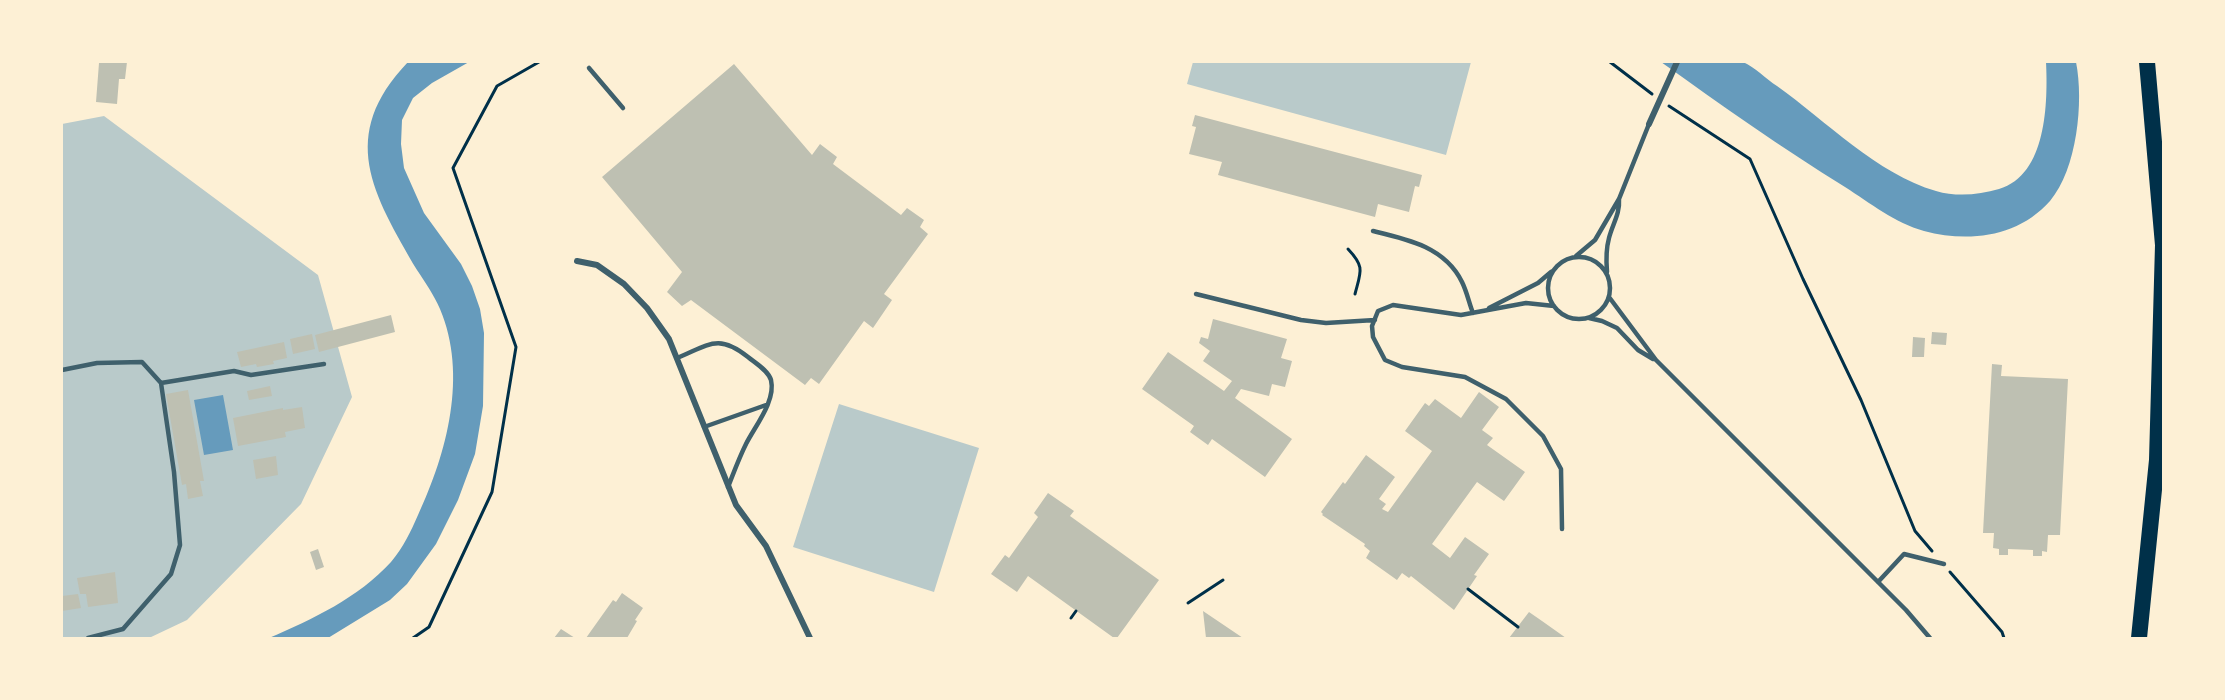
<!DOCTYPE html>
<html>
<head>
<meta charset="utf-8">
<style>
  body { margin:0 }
  #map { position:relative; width:2225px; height:700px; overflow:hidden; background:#fdf0d5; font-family:"Noto Sans",sans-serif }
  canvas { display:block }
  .frame { position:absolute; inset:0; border:63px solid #fdf0d5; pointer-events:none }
</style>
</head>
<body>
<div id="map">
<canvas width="2225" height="700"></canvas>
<div class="frame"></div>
</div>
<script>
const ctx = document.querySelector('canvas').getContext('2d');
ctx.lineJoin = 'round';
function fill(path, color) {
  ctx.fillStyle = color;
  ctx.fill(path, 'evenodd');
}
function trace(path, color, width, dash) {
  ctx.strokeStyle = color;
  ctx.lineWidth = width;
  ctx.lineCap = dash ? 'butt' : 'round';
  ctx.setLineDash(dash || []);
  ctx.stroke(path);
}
const green = new Path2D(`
  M1193,62h278l-25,93 -259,-71z
  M104,116l214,159 34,122 -51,107 -114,116 -38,18h-87v-514z
  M839,404l140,44 -45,144 -141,-45z`);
const water = new Path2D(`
  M408,62h61l-37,21 -19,15 -11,22 -1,24 3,24 20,45 37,51 11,22 8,23 4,24 -1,73 -8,48 -17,46 -22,44 -29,40 -17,16 -62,38h-59c44,-19 89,-40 122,-76 12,-14 20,-31 27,-47 29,-62 50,-140 22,-206 -6,-14 -15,-27 -23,-39 -44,-76 -80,-134 -9,-208z
  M1661,62c14,0 72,-4 82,0 12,5 23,17 34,24 49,35 100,88 159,105 20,6 43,4 63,-2 48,-14 49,-87 47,-127h30c8,40 1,107 -26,139 -32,36 -81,42 -126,30 -29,-8 -54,-28 -79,-44 -63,-39 -124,-82 -184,-125z
  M223,395l10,55 -29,5 -10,-55z`);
const building = new Path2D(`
  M105,62h22l-2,17h-6l-2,25 -21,-2 3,-39h5z
  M734,64l78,91 8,-11 17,13 -4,7 68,51 6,-7 17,12 -4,7 8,7 -44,60 8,6 -19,28 -9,-7 -45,63 -8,-6 -6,7 -114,-85 -9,6 -15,-14 15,-20 -80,-95z
  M1195,115l227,60 -3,12 -4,-1 -6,26 -31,-8 -3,13 -157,-42 4,-13 -33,-8 7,-27 -4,-1z
  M391,315l4,17 -76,20 -4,-17z
  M1213,319l74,20 -6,19 11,3 -7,26 -13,-3 -3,12 -28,-7 -6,9 57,41 -27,38 -53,-38 -4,6 -18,-13 4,-6 -52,-37 26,-37 56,39 8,-10 -29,-20 7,-10 -11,-8 2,-6 7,2z
  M1932,332l15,1 -1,12 -15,-1z
  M312,334l3,15 -22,5 -3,-15z
  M1913,337l12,1 -1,19h-12z
  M284,342l3,16 -14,3 1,3 -17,3 -1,-3 -15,3 -4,-15z
  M1992,364l10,1 -1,11 67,3 -8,156h-12l-1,17 -5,-1v5h-9v-6l-25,-1v6h-9v-6l-6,-1 1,-15h-11z
  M270,386l2,10 -23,4 -2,-9z
  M188,390l16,91h-4l3,15 -15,3 -2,-15 -4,1 -16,-91z
  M1479,392l20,15 -17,23 11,8 -6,7 38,27 -21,29 -27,-19 -45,62 18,14 15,-21 24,17 -15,21 3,1 -23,34 -43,-34 -2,2 -7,-5 -5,7 -31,-22 4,-7 -6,-5 1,-2 -43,-29 1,-1 -2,-2 22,-30 2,2 21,-29 29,22 -16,22 7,5 -4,5 6,3 44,-61 -27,-20 20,-28 4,3 6,-7 26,19z
  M302,407l3,21 -20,4 1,5 -48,9 -5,-28 50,-10v2z
  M276,456l2,19 -22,4 -3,-19z
  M1048,493l26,18 -4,5 89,64 -42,58h-3l-86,-62 -11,16 -26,-18 14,-19 4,3 29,-41 -4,-4z
  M318,549l6,18 -8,3 -6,-18z
  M115,572l3,31 -30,4 -2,-13h-6l-3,-16z
  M622,593l21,15 -8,12 2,1 -10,17h-41l27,-38 3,2z
  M78,594l3,14 -19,3v-15z
  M1203,611l40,27h-37z
  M1529,612l13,9 24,17h-57z
  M561,629l14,9h-21z`);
const path = new Path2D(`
  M1610,62l42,32
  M1669,106l81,53 53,120 58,121 54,131 17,20
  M1348,249c17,18 13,22 7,45
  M1950,572l52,60 2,6
  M1468,589l50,38
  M1188,603l35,-23
  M1071,618l5,-7
  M413,638l16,-11 63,-135 24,-145 -63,-179 44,-82 42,-24`);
const service = new Path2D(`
  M589,68l34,40
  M1373,231c34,8 72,16 89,51 5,10 7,21 11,31
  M1576,256l19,-16 24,-41 30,-75
  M1548 288a31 31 0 1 1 62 0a31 31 0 1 1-62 0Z
  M1607,272c-1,-12 -1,-23 2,-34 4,-15 11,-24 10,-39
  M1196,294l105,26 25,3 49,-3
  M1609,297l47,63 250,250 24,28
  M1554,306l-28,-3 -65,12 -68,-10 -15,6 -6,15 1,11 12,23 17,7 63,10 41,22 37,37 18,33 1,60
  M1489,308l49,-25 13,-11
  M1589,318l13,3 15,7 21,22 15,9
  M677,358c32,-13 41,-25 71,-1 7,6 20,13 23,23 5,21 -16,46 -25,64 -7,14 -12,28 -18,43
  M62,370l35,-7 45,-1 19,21 13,89 6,73 -9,29 -48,55 -35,9
  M161,383l73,-12 17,4 73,-11
  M704,427l62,-22
  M1878,582l26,-28 40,10`);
const minor = new Path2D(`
  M1649,124l28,-62
  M577,261l20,4 27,19 23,24 22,31 67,166 30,41 44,92`);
const motorway = new Path2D(`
  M2139,638l18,-178 6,-215 -16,-183`);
fill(green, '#b9caca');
fill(water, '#669bbc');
fill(building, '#bec0b2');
trace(path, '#003049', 3);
trace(service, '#3f606c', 4.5);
trace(minor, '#3f606c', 6);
trace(motorway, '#003049', 16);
</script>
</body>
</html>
